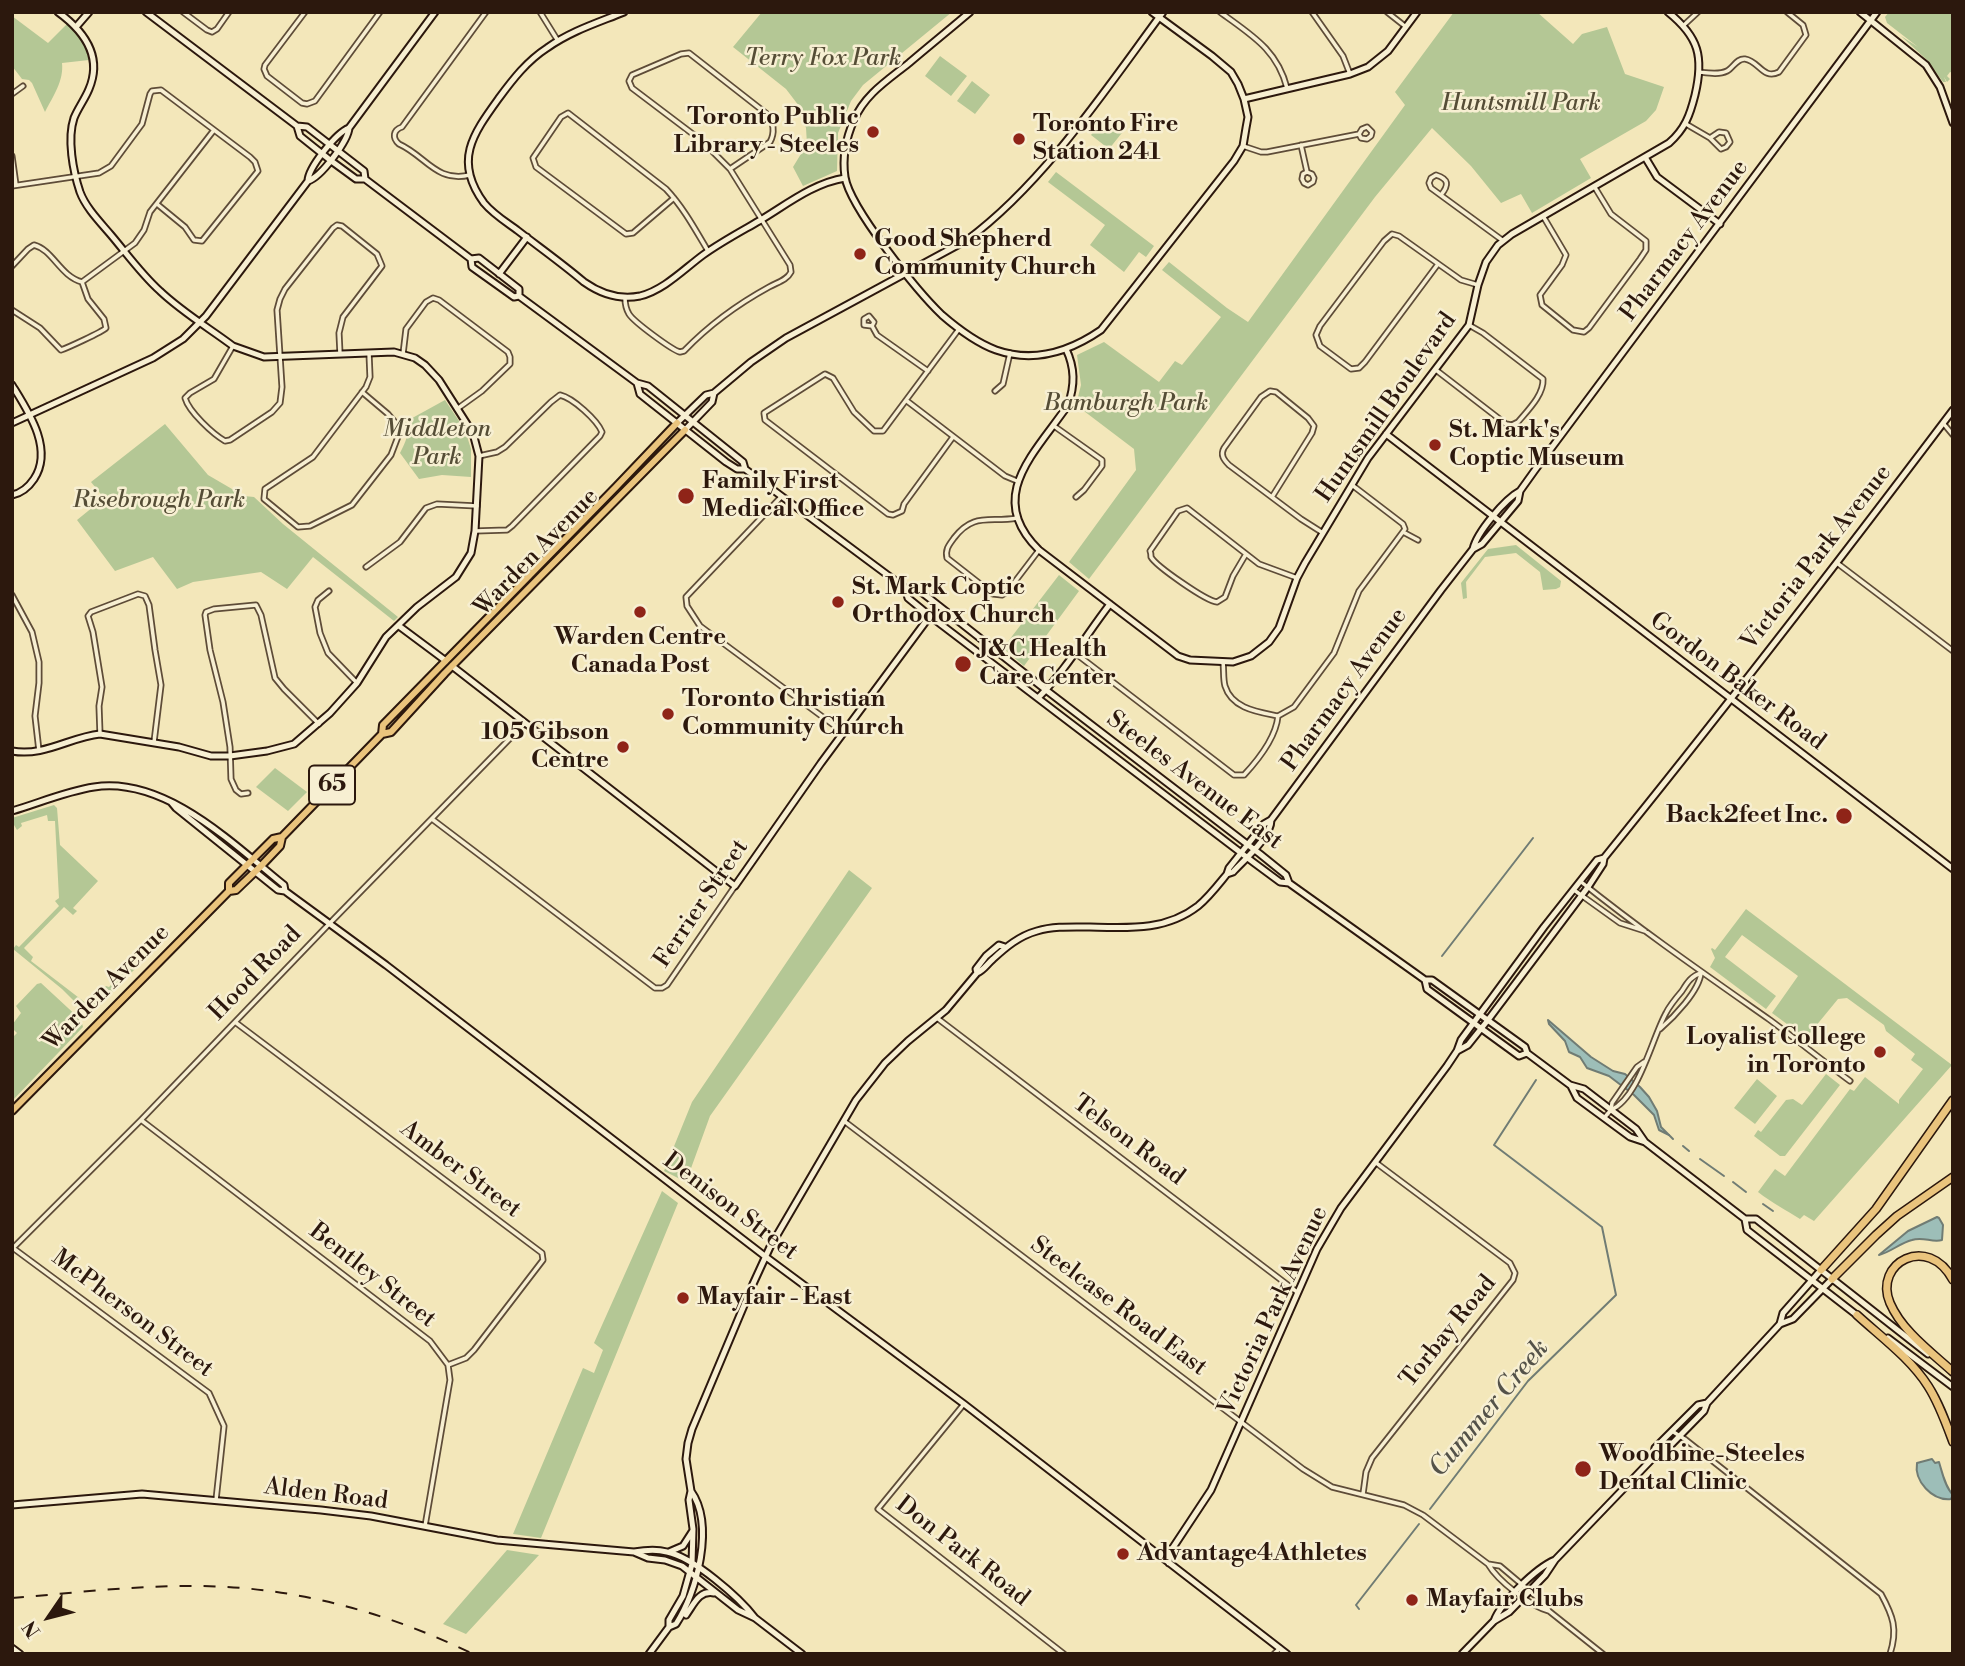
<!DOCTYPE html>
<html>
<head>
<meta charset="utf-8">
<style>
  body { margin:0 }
  #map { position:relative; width:1965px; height:1666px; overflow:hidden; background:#f3e7ba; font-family:"Libre Bodoni",serif }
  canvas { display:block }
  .frame { position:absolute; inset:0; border:14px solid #2c180d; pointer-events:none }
  .north { position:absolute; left:14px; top:1582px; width:70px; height:70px; -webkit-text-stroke:5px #f7efd2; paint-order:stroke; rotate:235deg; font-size:19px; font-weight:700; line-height:28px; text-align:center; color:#2c180d }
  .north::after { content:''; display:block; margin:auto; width:24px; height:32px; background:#2c180d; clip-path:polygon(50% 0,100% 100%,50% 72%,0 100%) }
</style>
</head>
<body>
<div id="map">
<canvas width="1965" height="1666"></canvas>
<div class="frame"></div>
<div class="north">N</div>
</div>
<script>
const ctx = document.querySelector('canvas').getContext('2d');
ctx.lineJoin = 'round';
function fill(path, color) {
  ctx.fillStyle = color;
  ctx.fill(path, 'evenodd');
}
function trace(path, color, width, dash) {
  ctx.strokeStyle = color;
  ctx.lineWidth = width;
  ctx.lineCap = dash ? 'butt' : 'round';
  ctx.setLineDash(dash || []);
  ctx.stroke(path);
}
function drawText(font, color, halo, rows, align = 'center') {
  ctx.font = font + ' "Libre Bodoni",serif';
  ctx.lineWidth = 5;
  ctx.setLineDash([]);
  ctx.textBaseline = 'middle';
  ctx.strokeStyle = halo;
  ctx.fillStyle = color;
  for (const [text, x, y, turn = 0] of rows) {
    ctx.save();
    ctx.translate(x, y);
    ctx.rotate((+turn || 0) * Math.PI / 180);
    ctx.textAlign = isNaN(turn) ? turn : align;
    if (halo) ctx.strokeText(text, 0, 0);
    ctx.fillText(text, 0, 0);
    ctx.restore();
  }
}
const green = new Path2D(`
  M762,12h190l-89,73 -12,16 -13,32 -1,38 -34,15 -10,-19 14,-23 -1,-16 -7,-22 -13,-17 -53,-42z
  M1454,12h83l36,32 9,-10 25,-7 18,47 39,13 -8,23 -10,11 -66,38 11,19 -59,35 -11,-19 -20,9 -30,-37 -39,-38 -57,69 -286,382 -20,-17 67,-92 -2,-21 -58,-44 5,-20 -4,-30 27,-13 55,40 16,-21 7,4 39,-48 -59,-47 7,-8 58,46 21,14 157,-217 -10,-13z
  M1889,12h64v61l-3,-1 -3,4 3,3 -3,3 -3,-5 2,5h-3l-16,-22 -26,-24 17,11 -31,-24 -2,-6z
  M12,16l36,27 20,-20c11,11 18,21 21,37l-27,3c2,18 -9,33 -17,49l-13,-29 -3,-3 -7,-1 -10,-13z
  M940,56l27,20 -16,20 -26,-20z
  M972,81l18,14 -15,19 -18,-13z
  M1107,115l18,14 -16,20 -18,-14z
  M1056,172l98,74 -8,11 -7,-5 -15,20 -34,-27 15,-20 -57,-43z
  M445,400l20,30 6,19v28l-29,-2 -23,4 -19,-26c6,-12 10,-19 5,-31z
  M165,424l43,51 36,21 10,1 29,27 115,93 -4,4 -81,-64 -26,32 -26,-17 -68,10 -16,7 -24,-32 -38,14 -38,-51 27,-22 -13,-16z
  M1516,545l45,36 -1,6 -4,2 -13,1 -3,-18 -24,-19 -31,4 -19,25 1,16 -4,1 -2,-16 27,-34z
  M1059,575l20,16 -55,75 -21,-18z
  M275,768l32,24 -19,19 -32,-24z
  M54,805l3,3 3,37 38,36 -25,27 4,3 -4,4 -9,-8 -40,41 9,9 -2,4 56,43 4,-3 3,1 7,-7 -1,-3 6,-6 3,1 20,-20 -3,-4 4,-3 6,8 -46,46 -5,-2 -23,-23 -49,-40 3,-4 3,2 40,-41 -4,-5 4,-3 -4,-77h-7l-1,-6 -26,8 1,3 -5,4 -3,-5h-2v-7z
  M849,870l23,18 -162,228 -24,66 -22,-11 28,-69z
  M1746,909l206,156 -138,156 -10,-6 -4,4c-14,-9 -28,-16 -42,-27l17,-23 10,7 65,-87 4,2 11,-14 34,27v-4l24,-31 -12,-9 4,-6 -29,-23 -2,-6 -37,-27 -9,1 -32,39 -34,-25 26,-37 -56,-41 -17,22 51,39 -10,13 -56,-42 5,-9 -4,-9 1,-1 3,2z
  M41,983l40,37 2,7 -71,74v-63l5,-5 -5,-5v-3l9,-12 -5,-7 21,-22z
  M1826,1074l14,11 -55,71h-5l-26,-20 4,-6 3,2 25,-32 7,-1 9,6z
  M1757,1079l20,17 -22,28 -21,-16z
  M662,1191l16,12 -137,335 -28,-4 70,-166 11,5 9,-23 -9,-7z
  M507,1550l32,5 -73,79 -23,-10z`);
const water = new Path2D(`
  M1548,1020l43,37 22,14 12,3 15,13 9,10 8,14 4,16 8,8 -10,-5 -5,-15 -20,-20 -25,-19 -22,-8 -7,-11 -11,-5 -4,-11 -16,-17z
  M1937,1217l2,1 4,7 -1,15c-10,3 -19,-4 -30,0 -12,3 -21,12 -33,15l29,-24z
  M1932,1459l3,4 4,-1c3,10 6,25 14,33l-2,4c-19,2 -37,-18 -34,-36z`);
const stream = new Path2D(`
  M1442,956l91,-118
  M1669,1135l4,4
  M1683,1146l6,5
  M1700,1159l24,17
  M1733,1182l13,10
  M1763,1204l10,7
  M1430,1509l98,-128 88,-86 -14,-68 -108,-82 42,-65
  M1359,1609l-3,-4 63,-81`);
const street = new Path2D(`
  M183,12l24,18 5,2 5,-3 12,-17
  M305,12l-40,53 -1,4 3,7 35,27 5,1 8,-3 65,-89
  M540,12l18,29
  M1220,12c31,23 57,37 67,76
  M1312,12l31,44 7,18
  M1387,12l19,15
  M1684,25l14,-13
  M1699,72c9,1 20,3 28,-1 6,-3 10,-13 18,-12 14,2 18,21 34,13l27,-37 -3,-10 -16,-13
  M12,94l11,-8
  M1686,124l24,14 11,11 5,-2 4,-5 -4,-9 -7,-1 -9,6
  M1301,145l6,27 5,2 2,4 -1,4 -5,3 -4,-2 -2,-4 1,-5 4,-2
  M1243,146l18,6h6l92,-18 3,-5 5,-2 5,5 -1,4 -4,3 -6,-1 -2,-4
  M12,156l4,29
  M470,175c-34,8 -44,-19 -71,-31 -7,-6 -6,-14 3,-17l84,-115
  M12,186l87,-13 12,-7 31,-42 8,-30 2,-3 9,-1 89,67 5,5 3,9 -56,70 -8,-1 -9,-13 -28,-23
  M1441,195c8,-10 8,-16 -5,-20l-5,3 -2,5 2,5 71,52
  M674,198l-41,35 -7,1 -90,-67 -3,-9 28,-41 7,-4 98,76c17,18 29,40 42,62
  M1543,216l23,39 -4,10 -22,30 2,10 31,25 11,2 5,-4 51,-69 6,-9v-9l-35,-27 -17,-28
  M1438,264l-73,98 -6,6 -8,1 -31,-23 -4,-11 4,-9 64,-85 8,-7 7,2 62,44 17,5
  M12,266l16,-17 6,-4c19,5 26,31 48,37l6,17 16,20 2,9c-4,4 -39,20 -45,22l-21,-22 -28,-18
  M82,282l53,-39 9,-13 6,-18 64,-82
  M625,298c0,6 1,11 4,16 5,8 43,36 51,38l4,-1c25,-26 54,-47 85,-64 9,-5 18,-7 22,-15l-1,-7 -60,-96 -28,-28 -70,-53 -3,-7 3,-6 49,-21 8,-1 78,61c7,8 8,19 3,28l-40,27
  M872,326l-8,-1v-6l5,-3 5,6 -2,4 5,9 51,36
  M233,346l-19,33 -24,14 -5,5c4,14 28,36 40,43l5,-1 42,-28 8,-9 2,-16 -5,-77 3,-11 5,-10 48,-61 4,-3 5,1 35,28 5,12 -39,51 -4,16 1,21
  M403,354l3,-25 20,-27 7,-4 6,2 69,52 2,5v7l-28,27 -25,18
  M1436,370l70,54 6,1 6,-3c9,-11 26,-27 25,-43l-60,-46 -14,-8
  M995,391l8,-7 7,-31
  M362,392l26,22 12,14 -1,6 -8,21 -39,50 -42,21 -12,1 -34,-28 1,-10 48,-32 53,-70 4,-10 -1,-24
  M907,401l98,75 12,5
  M1943,423l10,12
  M1054,426l48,34v6l-18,24 -8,7
  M953,437l-49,67 -2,7 -9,4 -5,-1 -123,-94 -1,-7 61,-39 8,4 21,34 20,19h9l76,-102
  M781,497l-95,100 1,9 13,20 143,106
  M1272,497l40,-64 2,-7 -6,-8 -32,-26 -6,-1 -9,6 -37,51c-4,7 0,12 5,17l72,54 22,14
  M1017,518c-28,5 -43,-6 -63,20 -5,7 -9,11 -7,20l46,36 9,1 5,-3 32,-42
  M475,531l32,-1 5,-4 88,-90 2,-4c-5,-12 -29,-34 -42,-37l-9,7 -46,45 -8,5 -18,4
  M1403,532l15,8
  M1246,554l-13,22 -8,21 -8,5c-11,-1 -61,-36 -66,-45 0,-2 0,-4 -1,-6l28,-40 9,-3 72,56 38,14
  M1837,563l116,88
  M366,567l34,-25 26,-34 11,-4 40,2
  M329,591l-11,9 -3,7 5,26 8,20 28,29
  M12,595l20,37 7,30v21l-4,33 4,35
  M1075,653l159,122h10c14,-15 32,-38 34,-59
  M1223,662c1,8 0,17 2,24 7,23 34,26 53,30l16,-9 40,-54 25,-62 46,-62 -2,-5 -51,-39
  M100,734l-1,-28 3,-19 -9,-55 -5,-16 3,-4 47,-18 7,2 4,9 6,45 6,35 -7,57
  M248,793l-7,1 -5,-4 -5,-11 -1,-32 -7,-45 -13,-52 -5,-35 1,-3 8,-3 42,-4 5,10 14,63 9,11 35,35
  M432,819l223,169h7l5,-3 68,-99
  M1580,881c61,49 126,94 190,139 27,20 53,41 80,61
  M1574,890l46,33 25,8
  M937,1018l360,274
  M235,1022l307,231 1,7 -69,90 -8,8 -18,7
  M1660,1029c14,-12 39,-38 41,-56
  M1611,1110c28,-12 41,-72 55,-97 4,-8 10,-15 16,-22 5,-8 9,-15 19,-18
  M1604,1118l7,-8 1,-7 25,-36 7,-5
  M141,1120l289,221 18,24 2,15 -25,146
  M844,1121l459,348 29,18 72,18 19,10 65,49 12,2 45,38 4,7 54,43
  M13,1248l196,145 15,33 -8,74
  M12,1249l129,-129 189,-197 195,-200
  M964,1404l-86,105 186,145
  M1672,1431l14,9 195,154c12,22 17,35 9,60
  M1363,1494l3,-22 6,-14 141,-178 2,-7 -5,-10 -135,-101
  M1488,1564c10,17 42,42 61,47
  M1274,1654l6,-6`);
const secondary = new Path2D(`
  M146,12l151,114 10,1 57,44 1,8
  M624,12c-27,11 -53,19 -77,36 -20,13 -34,31 -48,50 -26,36 -46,63 -15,105 9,11 22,19 33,27 22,17 46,34 67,52 17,12 36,18 56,14 24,-6 44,-27 63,-41 18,-13 37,-23 56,-34 27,-16 54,-38 86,-43
  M970,12c-20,17 -41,34 -61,51 -21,17 -44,31 -55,57 -8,18 -12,37 -9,57 5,31 73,115 97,138 15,13 35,28 54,35 37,13 73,2 105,-20l133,-169 9,-15 3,-18 2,-11 -4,-18 -6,-15 -7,-12 -19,-16 -60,-44
  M1860,12l66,53 14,22 13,36
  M76,27l13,-15
  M1244,99l106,-25 18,-7 20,-16 29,-39
  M297,126l3,10 30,24 26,19h9l106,80 1,8 42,30 5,-1 118,87 11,3 95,76 2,7 160,119 3,10 22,18 323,246 27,20 9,1 136,97h7l93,67 2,6 43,32 14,4 52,40 9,13 100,77h11l172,135
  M1645,157l12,20 63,47
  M308,181c0,-13 28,-48 41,-53l86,-116
  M471,259l8,-1 40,31v7
  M499,274l28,-37
  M1066,349c9,19 9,36 2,56 -32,47 -84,92 -29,145l139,106 12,4 43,2 18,-6 18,-14 10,-14 18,-50 8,-15 63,-105 101,-133 9,-40 8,-23 12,-17 14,-11 157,-91c16,-14 21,-28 26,-48 9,-38 4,-58 -27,-83
  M637,383l3,11 86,68 11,7h8
  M12,385c16,26 42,64 22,94 -6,9 -12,14 -22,16
  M12,423l141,-65 30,-19 23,-23 102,-135c13,-4 40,-40 41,-53
  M677,423l29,-28 8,-2 37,-31 35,-24 181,-98c77,-57 139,-151 196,-228
  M685,430l27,-28 2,-9
  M1386,434l567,435
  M1473,549c4,-17 32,-50 47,-58
  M905,588h11l13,10 117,92 214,164 26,21 3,8
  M399,626l47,35
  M452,666l283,220 86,-123 117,-158
  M1038,698c28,-28 48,-63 72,-94
  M12,751c32,6 58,-14 88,-17l79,13 32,9h19l37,-5 27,-7 36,-31 27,-30 29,-46 31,-30 39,-30 15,-24 4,-22 4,-75 -5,-19 -7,-13 -28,-44 -14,-15 -10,-7 -21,-6 -130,5 -31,-11c-24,-18 -51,-34 -73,-55 -18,-16 -33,-37 -49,-56 -11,-13 -25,-27 -31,-43 -7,-21 -13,-53 -6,-74 4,-10 11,-19 15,-29 14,-33 -5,-58 -31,-77
  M171,802l5,6 102,82 7,1 101,74 380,292 198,147 323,250
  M12,811c27,-8 55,-20 82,-24 71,-11 139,57 190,98l1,6
  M1227,874l2,-6 35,-44 7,-4 170,-230 32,-41 9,-5 36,-43 2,-10 15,-21 342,-458
  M977,973l-1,-4 10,-13 13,-11 6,2
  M1425,980l2,9 92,67 8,-3
  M1457,1051l11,-6 20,-25 100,-133 15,-23 1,-6
  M1571,1086l6,12 53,39 15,5
  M1745,1219l2,11 111,86
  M1780,1324l3,-11 38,-43
  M1888,1338l65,49
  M1653,1458l2,-10 43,-43 9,-2
  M12,1505l130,-11 179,16 50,6 126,24 137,12c12,-2 22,-3 33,0 26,5 72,45 88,66
  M634,1552l14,6 17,2 17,6 56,44 17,8 47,36
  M669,1552l14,-6 9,-14
  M1169,1563l1,-11 41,-62 106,-241 24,-41 106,-142 10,-15 4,-11 83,-113 53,-67 7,-2c119,-147 235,-297 349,-448
  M686,1615c8,-11 13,-25 28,-22
  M1494,1621c7,-19 42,-53 61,-61
  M669,1627l7,-3c21,-32 39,-99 15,-133
  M12,1648l8,6
  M649,1654l20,-27v-7l14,-24 9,-32 1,-35 -4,-29 2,-9 -5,-32 2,-16 4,-14 61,-145 17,-37 86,-147 29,-37 23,-22 38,-31 31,-37c7,-3 10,-9 16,-14 13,-12 26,-23 44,-28 17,-5 35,-4 53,-4 38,1 76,4 108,-21 11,-9 20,-21 29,-32l6,-2c12,-13 38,-35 38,-52
  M1462,1654l32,-33 15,-9 36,-37 10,-15 98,-102 8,-3 43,-44 3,-8 73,-79 13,-5 39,-40`);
const primary = new Path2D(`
  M382,734l9,-2 54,-59 240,-243
  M229,891v-8l44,-44 9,-2 100,-103 1,-9 233,-238 61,-64
  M12,1111l217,-220 7,-1 25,-24 19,-20 2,-9`);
const highway = new Path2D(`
  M1821,1270l55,-61 77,-109
  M1832,1279l44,-44 21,-19 56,-39
  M1953,1280c-25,-47 -80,-17 -63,23 12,28 41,49 63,69
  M1857,1315c24,22 53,43 71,71 11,17 18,37 25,56`);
const rail = new Path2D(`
  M12,1598c62,-5 125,-13 188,-12 95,1 187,26 273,68`);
const markers = [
  [873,132,7,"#8f2418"],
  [1019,139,7,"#8f2418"],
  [860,254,7,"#8f2418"],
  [1435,445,7,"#8f2418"],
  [686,496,9,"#8f2418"],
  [838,602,7,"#8f2418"],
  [640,612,7,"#8f2418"],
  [963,664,9,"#8f2418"],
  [668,714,7,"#8f2418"],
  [623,747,7,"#8f2418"],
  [1844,816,9,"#8f2418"],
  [1880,1052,7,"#8f2418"],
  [683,1298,7,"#8f2418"],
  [1583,1469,9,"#8f2418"],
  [1123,1554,7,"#8f2418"],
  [1412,1600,7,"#8f2418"]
];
const shields = [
  [332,785,46]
];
const shieldNames = [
  ["65",332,785]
];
const parkNames = [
  ["Terry Fox Park",823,59],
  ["Huntsmill Park",1521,104],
  ["Bamburgh Park",1126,404],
  ["Middleton",437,430],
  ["Park",437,458],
  ["Risebrough Park",159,501]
];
const poiNames = [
  ["Toronto Public",859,118,"right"],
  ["Library - Steeles",859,146,"right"],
  ["Toronto Fire",1033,125],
  ["Station 241",1033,153],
  ["Good Shepherd",874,240],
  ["Community Church",874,268],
  ["St. Mark's",1449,431],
  ["Coptic Museum",1449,459],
  ["Family First",702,482],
  ["Medical Office",702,510],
  ["St. Mark Coptic",852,588],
  ["Orthodox Church",852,616],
  ["Warden Centre",640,638,"center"],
  ["Canada Post",640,666,"center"],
  ["J&C Health",979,650],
  ["Care Center",979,678],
  ["Toronto Christian",682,700],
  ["Community Church",682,728],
  ["105 Gibson",609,733,"right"],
  ["Centre",609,761,"right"],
  ["Back2feet Inc.",1828,816,"right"],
  ["Loyalist College",1866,1038,"right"],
  ["in Toronto",1866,1066,"right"],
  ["Mayfair - East",697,1298],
  ["Woodbine-Steeles",1599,1455],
  ["Dental Clinic",1599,1483],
  ["Advantage4Athletes",1137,1554],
  ["Mayfair Clubs",1426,1600]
];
const streetNames = [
  ["Pharmacy Avenue",1685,241,-53],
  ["Huntsmill Boulevard",1387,408,-55],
  ["Warden Avenue",537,553,-46],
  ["Victoria Park Avenue",1817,558,-52],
  ["Gordon Baker Road",1737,682,37],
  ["Pharmacy Avenue",1345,690,-54],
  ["Steeles Avenue East",1194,781,37],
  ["Ferrier Street",702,904,-56],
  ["Hood Road",256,974,-46],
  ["Warden Avenue",107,988,-45],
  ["Telson Road",1128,1141,37],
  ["Amber Street",460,1170,37],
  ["Denison Street",730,1207,37],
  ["Bentley Street",372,1276,38],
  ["Steelcase Road East",1118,1307,37],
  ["Victoria Park Avenue",1274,1311,-65],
  ["McPherson Street",132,1314,37],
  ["Torbay Road",1449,1332,-51],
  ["Alden Road",326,1495,7],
  ["Don Park Road",962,1552,38]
];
const waterNames = [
  ["Cummer Creek",1490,1409,-50]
];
fill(green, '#b4c795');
fill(water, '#9dbeb8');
trace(water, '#707c74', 2);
trace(stream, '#707c74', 2);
trace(street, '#5e4c38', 7);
trace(secondary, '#2c180d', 9);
trace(primary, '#2c180d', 10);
trace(highway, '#2c180d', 10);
trace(street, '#f7efd2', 3.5);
trace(secondary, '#f7efd2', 5);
trace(primary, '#eac47d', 6);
trace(highway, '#eac47d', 7);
trace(rail, '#2c180d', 2, [12, 12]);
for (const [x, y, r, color] of markers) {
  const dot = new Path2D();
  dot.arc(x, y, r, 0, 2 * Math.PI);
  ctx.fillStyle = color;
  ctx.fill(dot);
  trace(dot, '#f7efd2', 2.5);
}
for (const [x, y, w] of shields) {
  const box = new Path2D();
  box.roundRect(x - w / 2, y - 19.5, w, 39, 5);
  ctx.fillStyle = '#f7efd2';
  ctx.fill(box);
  trace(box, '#2c180d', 2);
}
drawText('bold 23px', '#2c180d', null, shieldNames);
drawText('italic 24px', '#554d36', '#f7efd2', parkNames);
drawText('bold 24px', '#2c180d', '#f7efd2', poiNames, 'left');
drawText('24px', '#2c180d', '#f7efd2', streetNames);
drawText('italic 26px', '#545249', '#f7efd2', waterNames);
</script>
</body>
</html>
